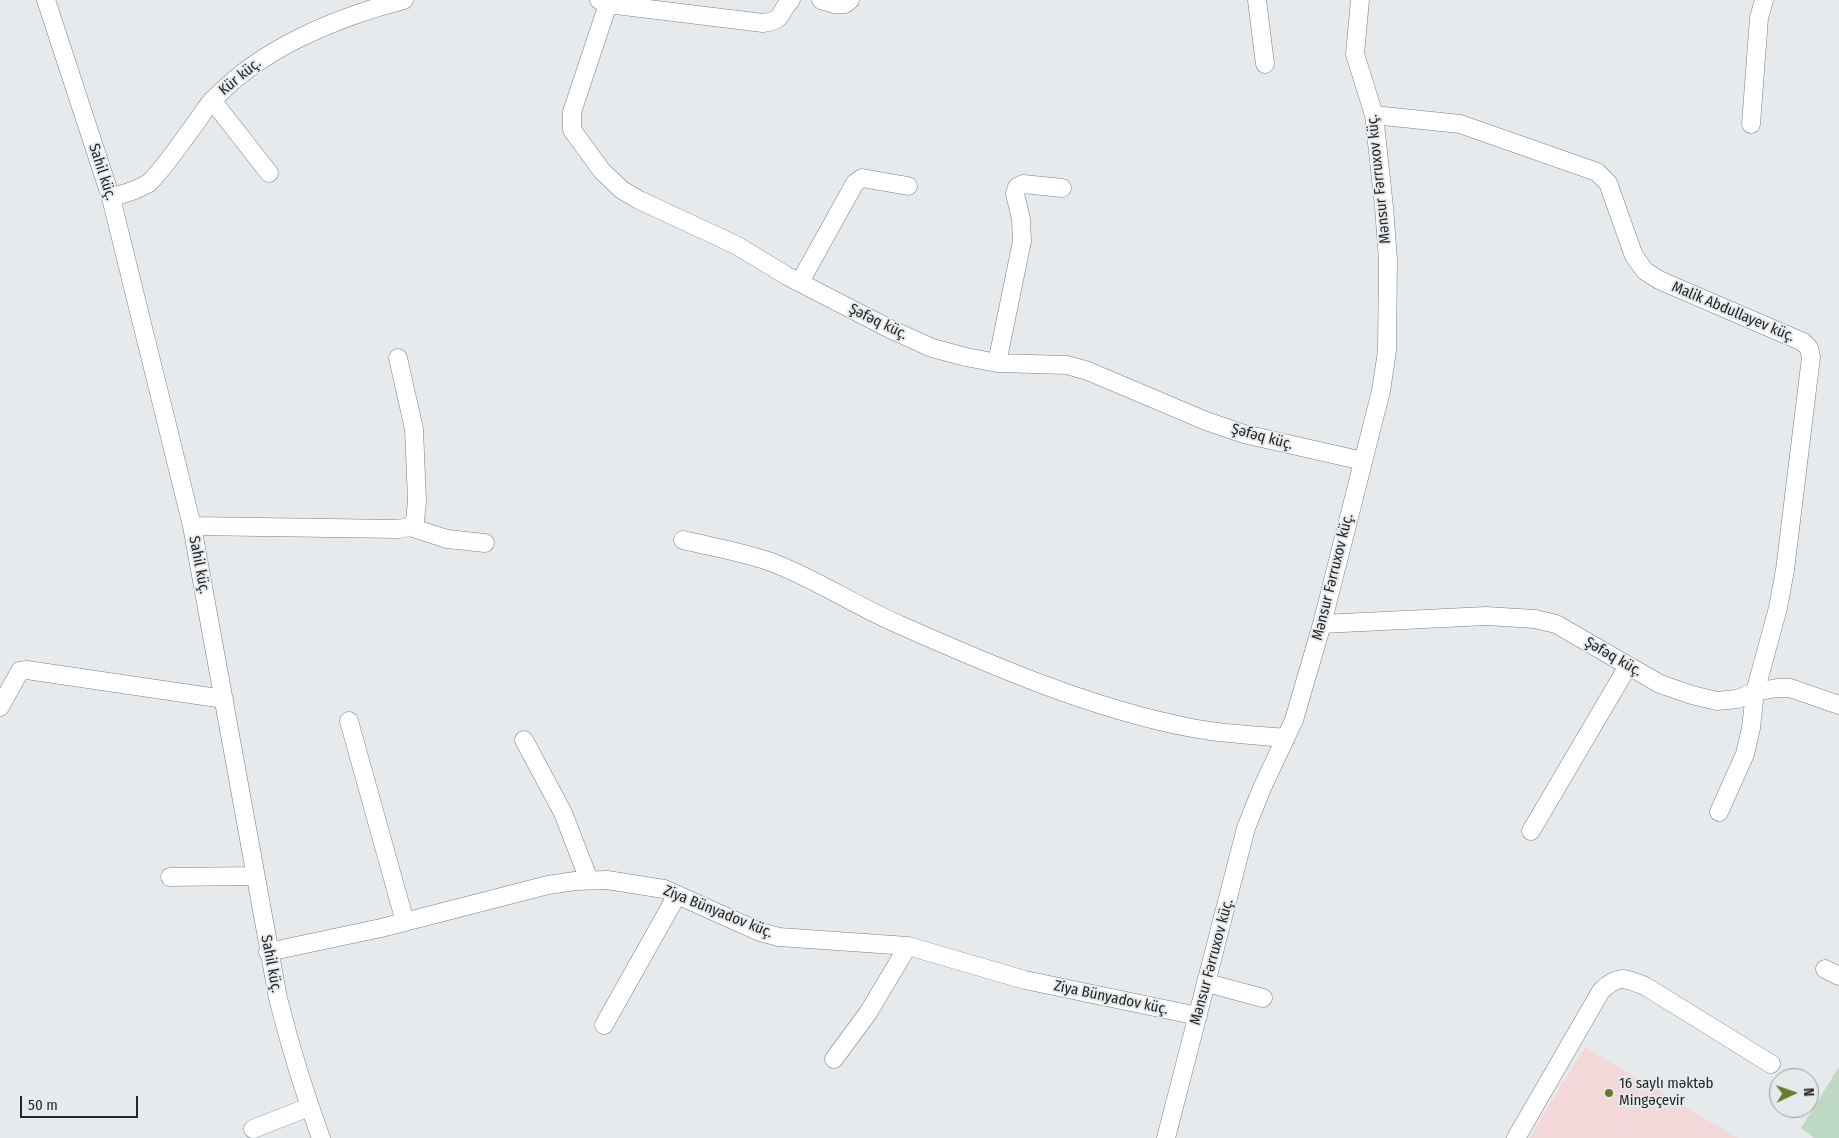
<!DOCTYPE html>
<html>
<head>
<meta charset="utf-8">
<style>
  body { margin:0 }
  #map { position:relative; width:1839px; height:1138px; overflow:hidden; background:#e7eaec; font-family:"Fira Sans Condensed",sans-serif }
  canvas { display:block }
  .north { position:absolute; left:1769px; top:1068px; width:50px; height:50px; box-sizing:border-box; background:#e7eaec; border:1px solid #999b9d; border-radius:50%; rotate:87deg; font-size:14px; font-weight:700; line-height:20px; text-align:center; color:#242526 }
  .north::after { content:''; display:block; margin:auto; width:18px; height:22px; background:#6a7c2b; clip-path:polygon(50% 0,100% 100%,50% 72%,0 100%) }
  .scale { position:absolute; left:20px; top:1096px; width:118px; height:22px; box-sizing:border-box; border:2px solid #242526; border-top:0; padding-left:6px; font-size:15px; line-height:18px; white-space:nowrap; color:#242526; -webkit-text-stroke:4px #e7eaec; paint-order:stroke }
</style>
</head>
<body>
<div id="map">
<canvas width="1839" height="1138"></canvas>
<div class="north">N</div>
<div class="scale">50 m</div>
</div>
<script>
const ctx = document.querySelector('canvas').getContext('2d');
ctx.lineJoin = 'round';
function fill(path, color) {
  ctx.fillStyle = color;
  ctx.fill(path, 'evenodd');
}
function trace(path, color, width, dash) {
  ctx.strokeStyle = color;
  ctx.lineWidth = width;
  ctx.lineCap = dash ? 'butt' : 'round';
  ctx.setLineDash(dash || []);
  ctx.stroke(path);
}
function drawText(font, color, halo, rows, align = 'center') {
  ctx.font = font + ' "Fira Sans Condensed",sans-serif';
  ctx.lineWidth = 4;
  ctx.setLineDash([]);
  ctx.textBaseline = 'middle';
  ctx.strokeStyle = halo;
  ctx.fillStyle = color;
  for (const [text, x, y, turn = 0] of rows) {
    ctx.save();
    ctx.translate(x, y);
    ctx.rotate((+turn || 0) * Math.PI / 180);
    ctx.textAlign = isNaN(turn) ? turn : align;
    if (halo) ctx.strokeText(text, 0, 0);
    ctx.fillText(text, 0, 0);
    ctx.restore();
  }
}
const education = new Path2D(`
  M1585,1047l153,91h-209z`);
const green = new Path2D(`
  M1839,1067v71h-25l-13,-10z`);
const minor = new Path2D(`
  M46,0l65,198 81,328 86,472c12,48 26,94 43,140
  M599,0l9,4 -36,108v18l30,41 20,19 17,10 97,45 51,31 103,53 42,19 34,9 31,6 70,2 21,6 118,50 38,13 119,27
  M821,0l14,4h10l5,-4
  M1257,0l8,64
  M608,4l155,19c23,-3 15,-11 28,-23
  M212,100l57,73
  M1374,115l86,9 137,48 11,11 26,73 11,15 14,9 144,62 6,6 2,9 -26,213 -7,38 -23,84 -4,36 -6,26 -26,58
  M1751,124l8,-106 5,-18
  M111,198l24,-8 14,-7c18,-18 33,-42 49,-63 5,-7 9,-15 16,-21 48,-51 123,-82 190,-99
  M800,282l55,-99 7,-5 46,8
  M997,363l25,-122 -1,-22 -6,-25 2,-7 6,-3 39,4
  M192,526l206,3 12,-2 5,-6 2,-20 -3,-72 -16,-71
  M410,527l37,12 38,4
  M683,540c29,7 60,12 88,22 45,17 85,44 129,63 93,41 192,84 292,103 30,6 63,7 94,10
  M1322,624l164,-8 49,3 21,5 104,60 32,11 25,6 20,-2 18,-7 22,-4h13l49,17
  M0,707l20,-36 7,-1 197,29
  M349,721l56,201
  M524,740l39,73 26,67
  M1531,831l97,-165
  M170,877l85,-1
  M268,952l113,-24 167,-43 27,-4 32,-1 57,9 96,43 19,5 129,9 117,34 173,36
  M1825,969l14,7
  M1207,983l56,15
  M604,1025l73,-130
  M834,1059l34,-46 40,-67
  M253,1129l56,-22
  M1166,1138l80,-310 16,-40 32,-68 28,-96 59,-233 6,-40 1,-91 -4,-53 -10,-92 -19,-61 5,-54
  M1516,1138l85,-147c17,-17 24,-13 44,-5l126,78`);
const markers = [
  [1609,1093,5,"#6a7c2b"]
];
const streetNames = [
  ["Kür küç.",240,77,-39],
  ["Sahil küç.",102,172,72],
  ["Mənsur Fərruxov küç.",1379,179,-96],
  ["Malik Abdullayev küç.",1733,312,23],
  ["Şəfəq küç.",878,322,26],
  ["Şəfəq küç.",1262,437,15],
  ["Sahil küç.",199,565,79],
  ["Mənsur Fərruxov küç.",1333,577,-76],
  ["Şəfəq küç.",1613,657,30],
  ["Ziya Bünyadov küç.",718,912,22],
  ["Mənsur Fərruxov küç.",1212,962,-75],
  ["Sahil küç.",271,964,79],
  ["Ziya Bünyadov küç.",1111,998,12]
];
const poiNames = [
  ["16 saylı məktəb",1619,1084],
  ["Mingəçevir",1619,1101]
];
fill(education, '#f3d8da');
fill(green, '#bdd9c4');
trace(minor, '#7b7e80', 19);
trace(minor, '#fff', 18);
for (const [x, y, r, color] of markers) {
  const dot = new Path2D();
  dot.arc(x, y, r, 0, 2 * Math.PI);
  ctx.fillStyle = color;
  ctx.fill(dot);
  trace(dot, '#e7eaec', 2);
}
drawText('15px', '#242526', '#e7eaec', streetNames);
drawText('15px', '#242526', '#e7eaec', poiNames, 'left');
</script>
</body>
</html>
